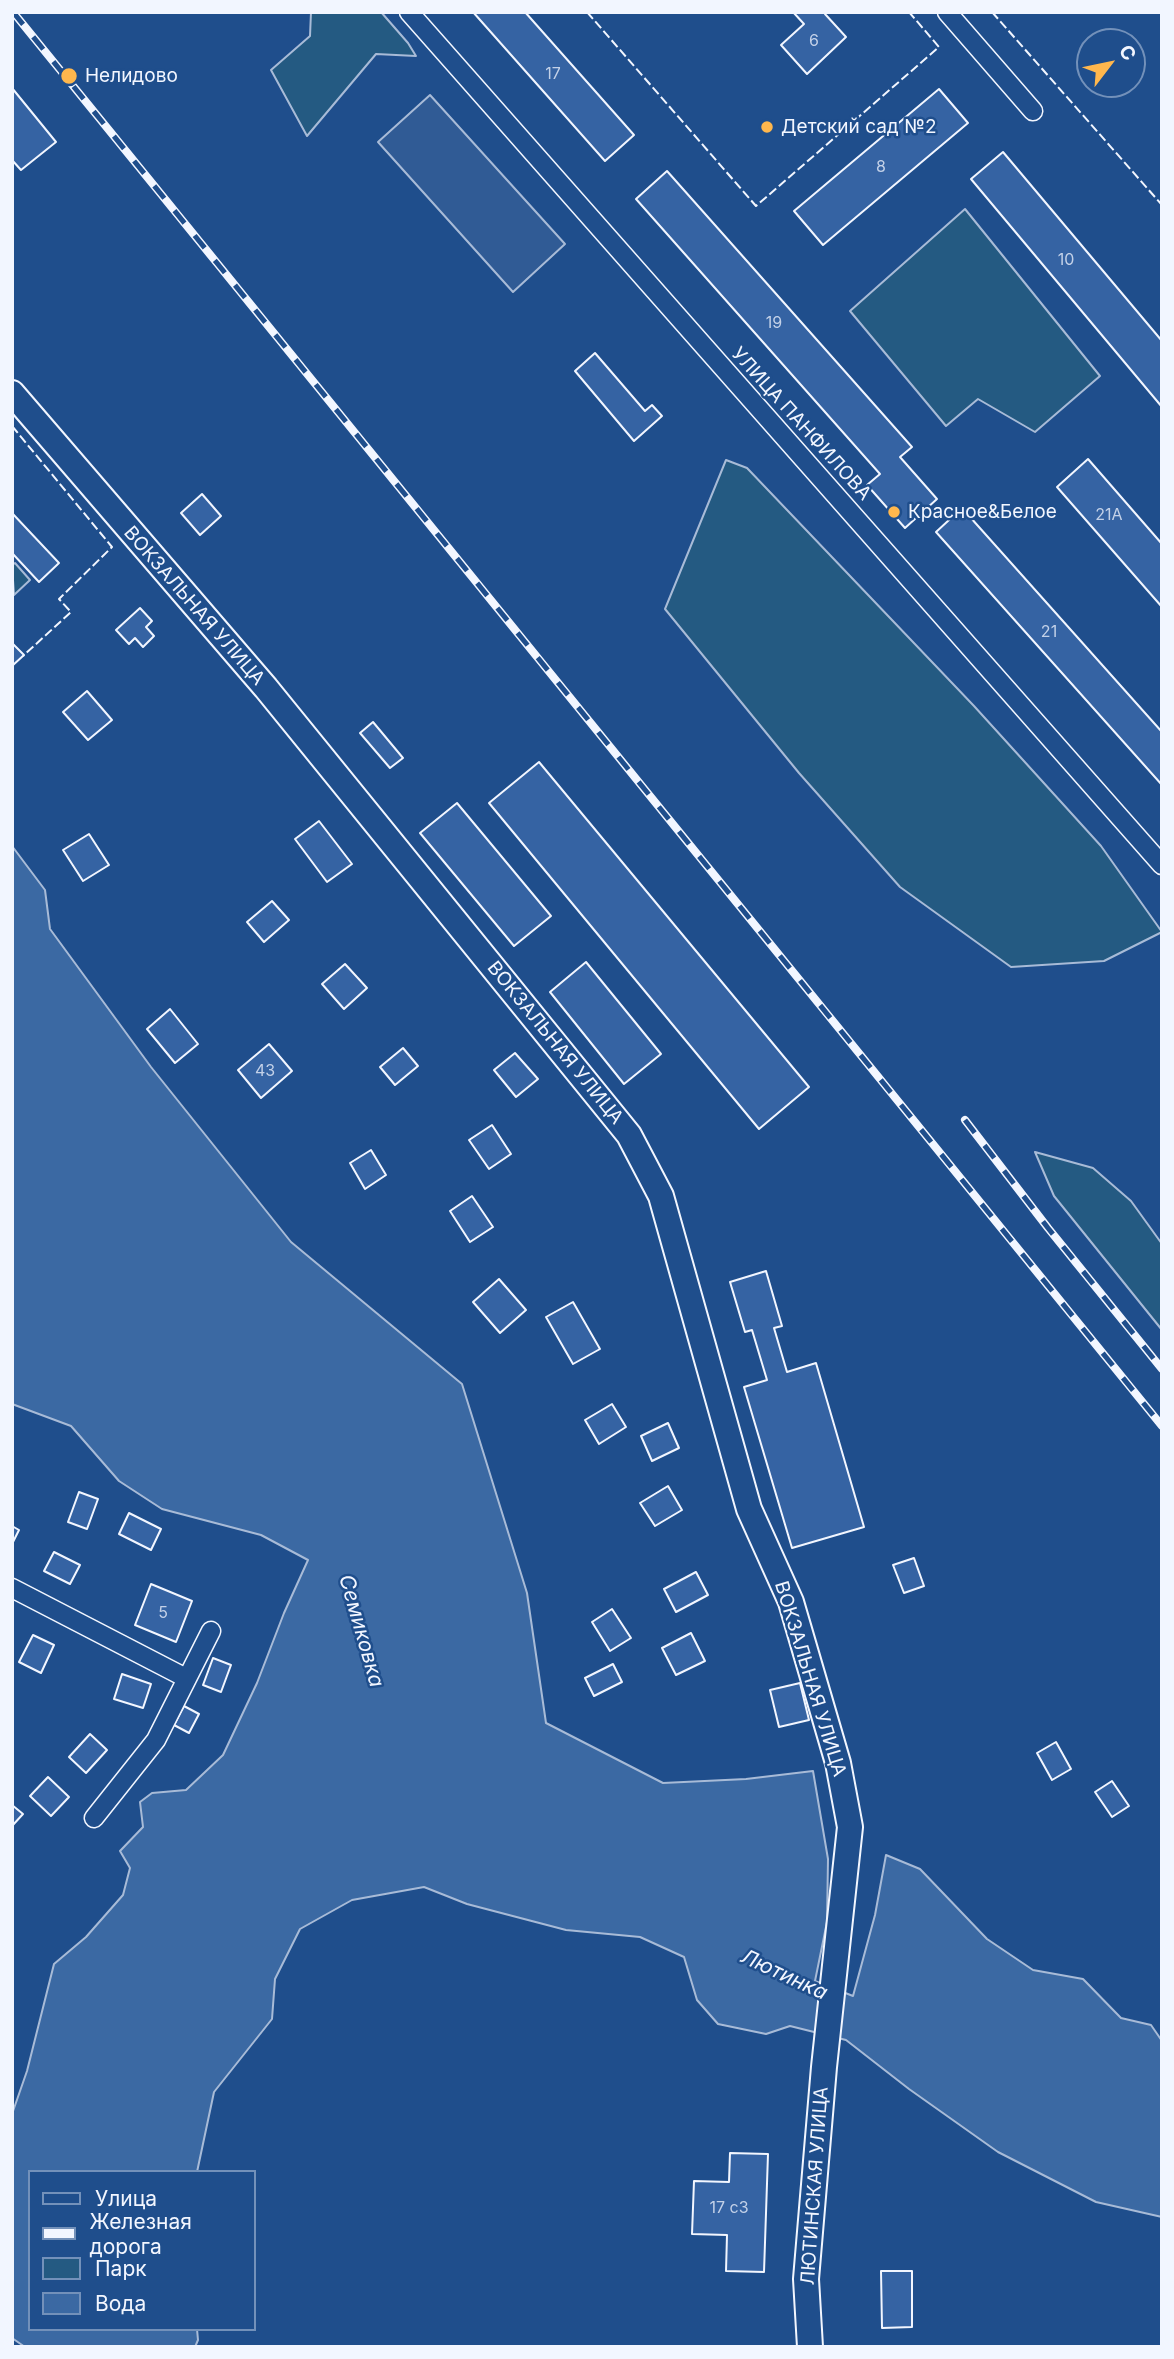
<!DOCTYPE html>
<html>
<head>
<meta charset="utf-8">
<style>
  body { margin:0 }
  #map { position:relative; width:1174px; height:2359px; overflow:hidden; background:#1f4e8c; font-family:Inter,sans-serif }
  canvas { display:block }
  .frame { position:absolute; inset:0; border:14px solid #f2f6ff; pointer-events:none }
  .legend { position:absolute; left:28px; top:2170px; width:228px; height:161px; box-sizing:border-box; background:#1f4e8c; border:2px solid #7391ba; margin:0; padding:9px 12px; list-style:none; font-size:21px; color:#f2f6ff }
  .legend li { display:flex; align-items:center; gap:14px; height:35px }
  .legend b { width:35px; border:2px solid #7391ba }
  .north { position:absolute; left:1076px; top:28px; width:70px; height:70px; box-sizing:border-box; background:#1f4e8c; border:2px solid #7391ba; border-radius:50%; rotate:58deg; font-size:19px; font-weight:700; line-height:28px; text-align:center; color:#f2f6ff }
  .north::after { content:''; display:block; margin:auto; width:24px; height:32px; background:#ffb74d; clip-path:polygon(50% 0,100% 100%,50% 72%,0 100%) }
</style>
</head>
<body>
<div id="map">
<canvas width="1174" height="2359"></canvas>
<div class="frame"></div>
<ul class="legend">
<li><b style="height:9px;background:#1f4e8c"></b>Улица</li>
<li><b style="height:9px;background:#f2f6ff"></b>Железная дорога</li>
<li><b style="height:19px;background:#245a82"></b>Парк</li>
<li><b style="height:19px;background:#3b69a3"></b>Вода</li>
</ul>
<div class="north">С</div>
</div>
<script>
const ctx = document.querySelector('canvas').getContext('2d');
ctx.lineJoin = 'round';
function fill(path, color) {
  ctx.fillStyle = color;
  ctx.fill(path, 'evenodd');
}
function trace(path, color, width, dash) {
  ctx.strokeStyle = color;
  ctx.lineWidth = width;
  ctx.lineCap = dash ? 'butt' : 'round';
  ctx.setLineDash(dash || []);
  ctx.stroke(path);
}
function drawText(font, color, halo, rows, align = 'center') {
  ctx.font = font + ' Inter,sans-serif';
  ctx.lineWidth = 5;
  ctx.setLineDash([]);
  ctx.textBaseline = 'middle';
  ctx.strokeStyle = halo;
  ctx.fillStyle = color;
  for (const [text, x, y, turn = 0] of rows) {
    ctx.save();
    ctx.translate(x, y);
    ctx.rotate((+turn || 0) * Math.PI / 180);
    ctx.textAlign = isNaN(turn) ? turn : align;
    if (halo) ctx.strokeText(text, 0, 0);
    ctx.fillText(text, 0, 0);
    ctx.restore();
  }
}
const green = new Path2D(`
  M311,12h70l27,31 8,13 -40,-2 -69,82 -36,-66 39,-34z
  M965,209l135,167 -65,56 -57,-33 -32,27 -96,-115z
  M726,460l21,8 227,238 127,140 61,86 -58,29 -93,6 -111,-80 -101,-114 -134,-164z
  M15,563l15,17 -16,15 -2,-30z
  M1035,1152l58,16 38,33 31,43v86l-108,-134z`);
const parking = new Path2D(`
  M430,95l135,149 -52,48 -135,-150z`);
const water = new Path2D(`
  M12,846l33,44 5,39 101,138 140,175 171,142 65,209 19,130 117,60 83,-4 67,-8 15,88 -1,63 -12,59 38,15 22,-81 11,-60 34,14 67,70 46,31 50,9 38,39 30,7 11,16v176l-66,-15 -98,-50 -89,-63 -63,-49 -56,-14 -24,8 -48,-10 -21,-24 -13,-43 -44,-20 -74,-7 -99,-26 -43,-17 -72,13 -52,29 -25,50 -3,40 -58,73 -17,80h-167v157h167l1,11 -3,7h-170l-13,-9v-224l15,-43 27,-107 32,-27 37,-42 7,-27 -10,-17 23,-24 -3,-25 12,-9 34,-3 37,-35 34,-72 27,-70 24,-53 -47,-25 -99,-26 -43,-28 -48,-55 -59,-22z`);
const building = new Path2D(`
  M473,12h52l109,123 -29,26z
  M793,12h34l-2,2 21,23 -39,37 -26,-29 23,-21z
  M12,88l44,54 -35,28 -9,-10z
  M939,89l29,34 -145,122 -29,-34z
  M1003,152l159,189v66l-191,-228z
  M667,171l245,276 -12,10 37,42 -32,29 -38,-43 13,-11 -244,-275z
  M595,353l50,58 7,-6 10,11 -28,25 -59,-70z
  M1088,459l74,85v63l-105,-120z
  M202,494l19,22 -21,19 -19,-22z
  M962,508l200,224v53l-226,-253z
  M12,513l47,50 -20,19 -27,-29z
  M140,608l12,13 -6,6 8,9 -11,11 -8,-9 -6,6 -13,-14z
  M12,643l12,12 -12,11z
  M87,691l25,29 -24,20 -25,-28z
  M373,722l30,36 -13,10 -30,-35z
  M539,762l270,325 -50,42 -270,-326z
  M457,803l94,113 -37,30 -94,-113z
  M319,821l33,43 -25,18 -32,-43z
  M89,834l20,31 -26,16 -20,-31z
  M272,901l17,19 -25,22 -17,-20z
  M586,962l75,92 -37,30 -74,-92z
  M345,964l22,24 -23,21 -22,-25z
  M170,1009l28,35 -23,19 -28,-34z
  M269,1044l23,27 -31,27 -23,-28z
  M403,1048l15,18 -23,19 -15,-18z
  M515,1053l23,26 -22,18 -22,-27z
  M492,1125l19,29 -22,15 -20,-29z
  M371,1150l15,25 -21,14 -15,-26z
  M472,1196l21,31 -23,15 -20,-31z
  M766,1271l16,55 -8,2 13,44 29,-9 48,164 -72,21 -48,-161 23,-7 -15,-50 -7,2 -15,-50z
  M499,1279l27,31 -26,23 -27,-31z
  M573,1302l27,47 -27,15 -27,-47z
  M612,1404l14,23 -27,17 -14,-24z
  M668,1423l11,25 -27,13 -11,-25z
  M668,1486l14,24 -27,16 -15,-23z
  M79,1492l19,7 -11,30 -19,-7z
  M129,1513l32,16 -10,21 -32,-16z
  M12,1526l7,4 -7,14z
  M54,1552l26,13 -10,19 -26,-13z
  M914,1558l10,28 -20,7 -11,-28z
  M696,1572l12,23 -32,17 -12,-23z
  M151,1584l41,17 -16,41 -41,-17z
  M612,1609l19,29 -21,13 -18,-29z
  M691,1633l14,28 -29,14 -14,-27z
  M33,1635l21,10 -13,28 -22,-11z
  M213,1658l18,7 -10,27 -18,-7z
  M613,1664l9,18 -28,14 -9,-18z
  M122,1674l29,10 -8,24 -29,-9z
  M800,1683l9,37 -30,7 -9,-37z
  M184,1706l15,8 -10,19 -15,-8z
  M90,1734l17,16 -21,23 -17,-16z
  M1056,1742l15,27 -19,11 -15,-27z
  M48,1777l21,20 -18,19 -21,-20z
  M1112,1781l17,25 -17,11 -17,-25z
  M12,1805l11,9 -11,12z
  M730,2153l38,1 -4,118 -38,-1 1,-36 -35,-1 2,-53 35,1z
  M881,2271h31v56l-30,1z`);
const minor = new Path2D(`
  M409,12l753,853
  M947,12l86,99
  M12,1588l174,90
  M94,1818l62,-78 55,-109`);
const secondary = new Path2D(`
  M12,393l254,295 363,447 32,61 88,313 42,93 47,161 12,64 -26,240 -18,212 4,68`);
const rail = new Path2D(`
  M13,12l1149,1414
  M965,1120l83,108 114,141`);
const fence = new Path2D(`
  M587,12l169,194 183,-159 -30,-35
  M992,12l170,193
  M12,426l100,121 -53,52 12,13 -48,44`);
const markers = [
  [69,76,9,"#ffb74d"],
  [767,127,7,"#ffb74d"],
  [894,512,7,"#ffb74d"]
];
const numberNames = [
  ["6",814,41],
  ["17",553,74],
  ["8",881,167],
  ["10",1066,260],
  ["19",774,323],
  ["21А",1109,515],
  ["21",1049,632],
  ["43",265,1071],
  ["5",163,1613],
  ["17 c3",729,2208]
];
const poiNames = [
  ["Нелидово",85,76],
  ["Детский сад №2",781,127],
  ["Красное&Белое",908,512]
];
const streetNames = [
  ["УЛИЦА ПАНФИЛОВА",801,424,48],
  ["ВОКЗАЛЬНАЯ УЛИЦА",194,606,49],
  ["ВОКЗАЛЬНАЯ УЛИЦА",555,1043,51],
  ["ВОКЗАЛЬНАЯ УЛИЦА",810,1679,73],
  ["ЛЮТИНСКАЯ УЛИЦА",815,2186,-86]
];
const waterNames = [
  ["Семиковка",361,1631,74],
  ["Лютинка",784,1975,25]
];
fill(green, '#245a82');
trace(green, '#a8bbd7', 2);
fill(parking, '#305b95');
trace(parking, '#a8bbd7', 2);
fill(water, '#3b69a3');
trace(water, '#a8bbd7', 2);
fill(building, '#3563a3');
trace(building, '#f2f6ff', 2);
trace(minor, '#f2f6ff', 21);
trace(secondary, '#f2f6ff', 28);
trace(minor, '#1f4e8c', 18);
trace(secondary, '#1f4e8c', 24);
trace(rail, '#f2f6ff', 8);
trace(rail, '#1f4e8c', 5, [16]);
trace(fence, '#f2f6ff', 2, [9, 3.5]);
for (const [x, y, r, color] of markers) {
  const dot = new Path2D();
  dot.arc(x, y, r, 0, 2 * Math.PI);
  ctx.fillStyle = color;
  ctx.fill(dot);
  trace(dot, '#1f4e8c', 2.5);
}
drawText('16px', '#c3d1e8', null, numberNames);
drawText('19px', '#f2f6ff', '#1f4e8c', poiNames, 'left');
drawText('19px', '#f2f6ff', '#1f4e8c', streetNames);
drawText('italic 21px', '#f2f6ff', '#1f4e8c', waterNames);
</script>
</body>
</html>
